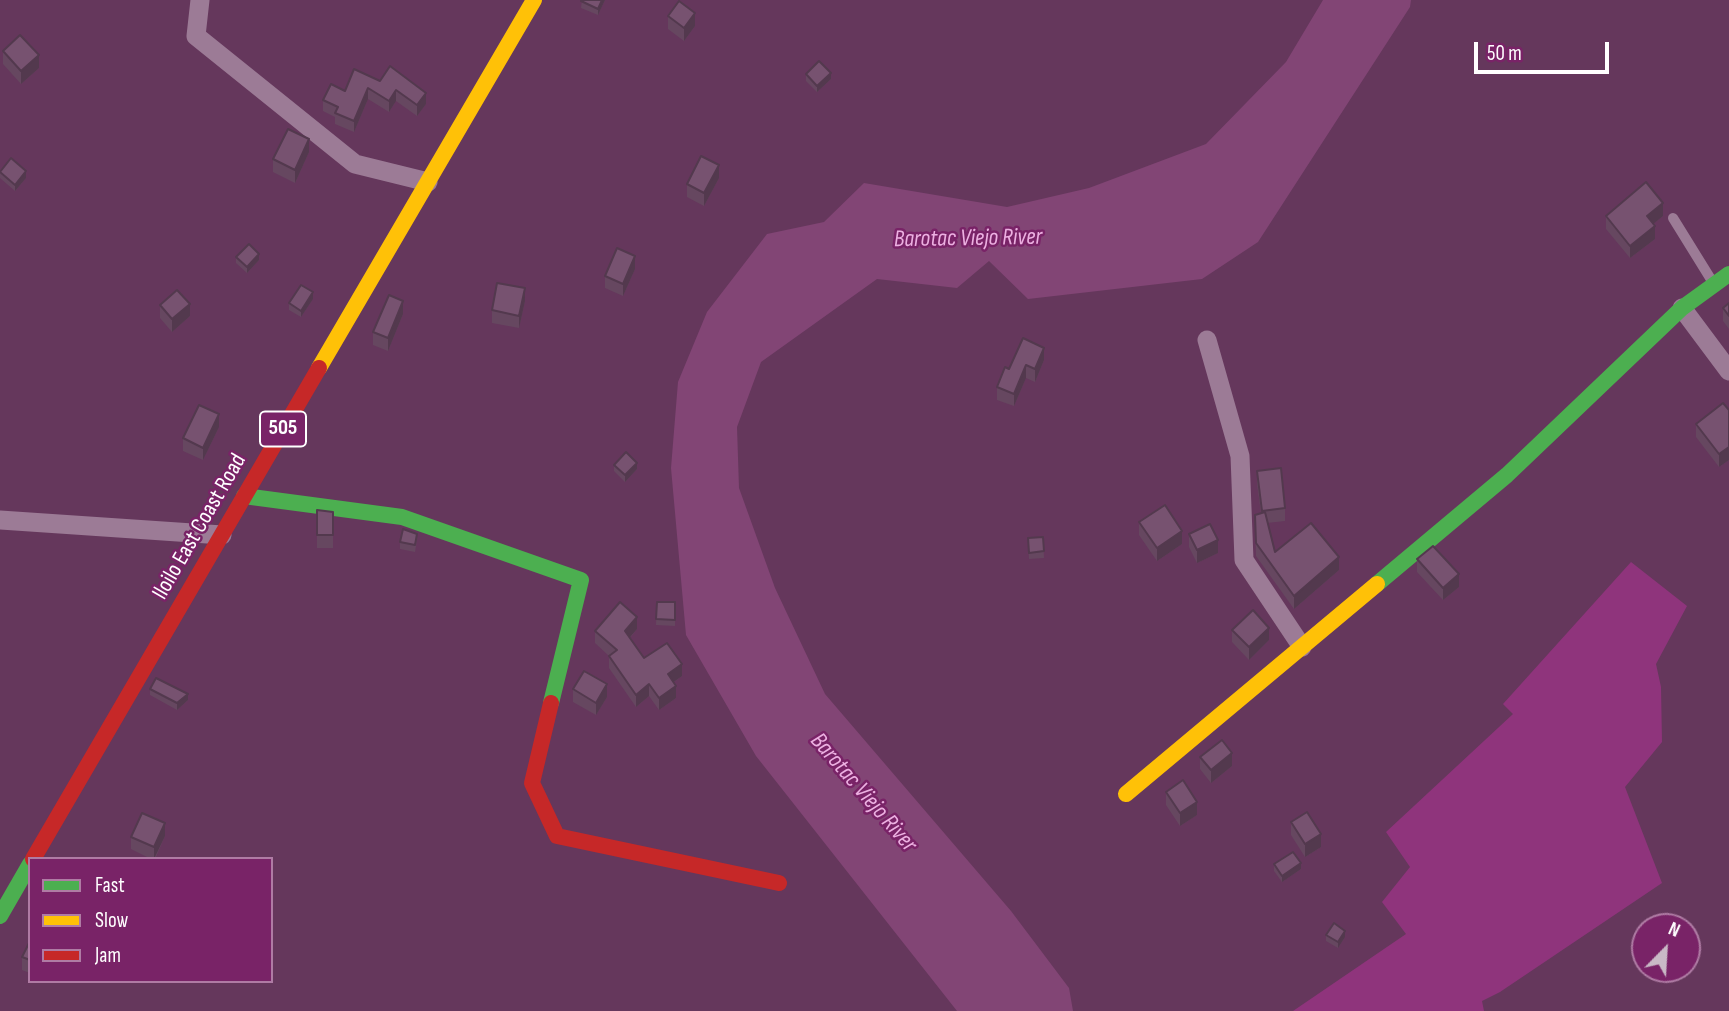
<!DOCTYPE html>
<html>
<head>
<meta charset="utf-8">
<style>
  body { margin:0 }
  #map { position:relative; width:1729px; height:1011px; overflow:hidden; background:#65375c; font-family:"Sofia Sans Condensed",sans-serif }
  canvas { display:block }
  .legend { position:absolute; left:28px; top:857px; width:245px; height:126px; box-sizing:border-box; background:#792367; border:2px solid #af7ba4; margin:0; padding:9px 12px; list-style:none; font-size:21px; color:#fff }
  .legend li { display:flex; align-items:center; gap:14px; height:35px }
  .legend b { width:35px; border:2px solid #af7ba4 }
  .north { position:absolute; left:1631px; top:913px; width:70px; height:70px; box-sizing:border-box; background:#792367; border:2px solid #af7ba4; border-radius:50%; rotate:24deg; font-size:19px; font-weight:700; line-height:28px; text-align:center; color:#fff }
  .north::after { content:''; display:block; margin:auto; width:24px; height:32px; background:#c9b9c6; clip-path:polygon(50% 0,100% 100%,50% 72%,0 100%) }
  .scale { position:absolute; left:1474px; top:42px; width:135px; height:32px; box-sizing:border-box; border:4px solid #fff; border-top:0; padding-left:9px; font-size:21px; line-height:24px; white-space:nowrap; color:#fff; -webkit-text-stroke:5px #792367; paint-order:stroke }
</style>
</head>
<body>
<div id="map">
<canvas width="1729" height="1011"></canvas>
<ul class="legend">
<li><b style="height:9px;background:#4caf50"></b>Fast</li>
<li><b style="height:9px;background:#ffc107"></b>Slow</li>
<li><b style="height:9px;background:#c62828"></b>Jam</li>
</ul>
<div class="north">N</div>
<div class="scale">50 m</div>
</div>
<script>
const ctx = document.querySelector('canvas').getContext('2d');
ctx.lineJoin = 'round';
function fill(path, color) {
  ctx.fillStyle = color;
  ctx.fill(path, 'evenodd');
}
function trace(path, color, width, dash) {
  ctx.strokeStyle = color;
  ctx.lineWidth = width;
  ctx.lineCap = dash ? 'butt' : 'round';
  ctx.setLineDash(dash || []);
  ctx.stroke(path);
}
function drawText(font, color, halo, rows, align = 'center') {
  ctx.font = font + ' "Sofia Sans Condensed",sans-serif';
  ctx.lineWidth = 5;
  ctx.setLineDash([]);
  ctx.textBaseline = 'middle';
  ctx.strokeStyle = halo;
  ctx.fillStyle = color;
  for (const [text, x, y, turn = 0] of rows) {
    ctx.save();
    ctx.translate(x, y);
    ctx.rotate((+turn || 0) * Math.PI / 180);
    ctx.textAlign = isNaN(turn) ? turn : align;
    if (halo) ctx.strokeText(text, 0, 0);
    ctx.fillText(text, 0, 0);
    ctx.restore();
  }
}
const green = new Path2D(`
  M1631,562l56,44 -31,58 5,23 1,55 -37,45 37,96 -162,109 -18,9 2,10h-191l113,-77 -24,-32 28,-35 -24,-35 127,-118 -10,-10z`);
const water = new Path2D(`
  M1323,0h88l-1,7 -152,235 -56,37 -174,20 -39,-38 -32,27 -80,-9 -116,83 -24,65 2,61 36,100 50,106 186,217 58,77 4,23h-116l-201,-255 -70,-121 -15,-167 7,-86 29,-70 60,-78 57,-12 40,-39 143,24 82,-19 117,-44 80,-82z`);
const lane = new Path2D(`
  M1673,218l39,63`);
const street = new Path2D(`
  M200,0l-4,36 159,128 73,18
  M1682,308l47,63
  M1207,340l33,116 4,104 58,87
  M0,520l222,15`);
const fast = new Path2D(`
  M244,496l158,21 179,63 -30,123
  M1377,584l130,-109 175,-167 47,-34
  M0,916l30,-52`);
const slow = new Path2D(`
  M319,368l215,-368
  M1126,794l251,-210`);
const jam = new Path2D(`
  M551,703l-19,80 25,53 222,47
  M33,859l286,-491`);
const wall = new Path2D(`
  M582,0h23l-7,15 -17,-7z
  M668,16l27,10 -11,15 -16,-12z
  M3,51l36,17 -18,16 -18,-20z
  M354,69l72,35 -9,12 -21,-15 -7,11 -21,-13 -14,33 -19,-8v-7l-12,-6v-11l22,-9z
  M806,74l25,5 -14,13 -11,-11z
  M309,152l-14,31 -22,-11v-13z
  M0,171l26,7 -11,13 -15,-13z
  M719,178l-15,28 -17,-9v-13z
  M1606,216h57l-10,8 2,15 -25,19 -24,-29z
  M236,257l23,3 -12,13 -11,-10z
  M635,269l-12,27 -18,-8v-12z
  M313,299l-12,18 -12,-7v-7z
  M525,301l-6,27 -27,-5v-13z
  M1729,303v26l-6,-8v-13z
  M160,305l30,11 -18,16 -12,-14z
  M403,314l-15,37 -15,-6v-13z
  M1044,360l-9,22 -9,-4 -12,28 -17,-6v-13l12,-18z
  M1729,410v50l-10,7 -23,-30v-13z
  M219,427l-16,33 -20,-9v-13z
  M614,465l23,4 -12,13 -11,-11z
  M1257,471l28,37v13l-18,2 8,29 64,18 -45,39 -38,-53 -1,-41 6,-2 -4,-29z
  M317,510l16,2v36h-16z
  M1139,522l43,22 -25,17 -18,-26z
  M1189,534l29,19 -21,10 -8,-16z
  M1043,537l1,21 -15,1 -1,-21z
  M417,540l-2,12 -15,-3v-7z
  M1417,559l42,28 -16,13 -26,-28z
  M657,602h18v24l-19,-1z
  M637,629l-7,9 14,20 38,18 -8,6 2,16 -17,12 -10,-14 -13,11 -27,-39v-12l-14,-13v-12z
  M1232,630l37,10 -20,20 -17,-18z
  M150,689l38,11 -11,10 -27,-15z
  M573,689l34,8 -11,18 -23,-13z
  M1200,757l32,9 -21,17 -11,-14z
  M1166,792l31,23 -17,11 -14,-21z
  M1291,822l30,25 -16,10 -14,-22z
  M165,836l-10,23h-4l-20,-10v-12z
  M1274,864l27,5 -19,13 -8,-11z
  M1326,935l19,2 -7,11 -12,-7z
  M30,941v32l-8,-3v-13z`);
const shadedWall = new Path2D(`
  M602,0h3l-7,15v-6z
  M695,13v13l-11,15v-13z
  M39,55v13l-18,16v-13z
  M831,73v6l-14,13v-6z
  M368,88v11l-14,33v-11z
  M396,90v11l-7,11v-11z
  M426,93v11l-9,12v-11z
  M309,139v13l-14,31v-13z
  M719,165v13l-15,28v-13z
  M26,171v7l-11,13v-6z
  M1663,203v13l-16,13v-13z
  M1655,226v13l-25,19v-12z
  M259,254v6l-12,13v-6z
  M635,256v13l-12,27v-12z
  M525,288v13l-6,27v-12z
  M313,292v7l-12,18v-6z
  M403,301v13l-15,37v-13z
  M190,304v12l-18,16v-13z
  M1044,348v12l-9,22v-13z
  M1026,365v13l-12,28v-12z
  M219,414v13l-16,33v-12z
  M1729,447v13l-10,7v-13z
  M637,463v6l-12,13v-7z
  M1182,531v13l-25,17v-13z
  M1218,540v13l-21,10v-13z
  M1339,557v13l-45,39v-13z
  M1459,574v13l-16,13v-12z
  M637,617v12l-12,14v-12z
  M1269,628v12l-20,20v-13z
  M682,664v12l-14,10v-12z
  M607,684v13l-11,18v-12z
  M649,684v12l-13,11v-12z
  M676,686v12l-17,12v-12z
  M188,694v6l-11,10v-7z
  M1232,753v13l-21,17v-13z
  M1197,802v13l-17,11v-13z
  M165,823v13l-11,23v-12z
  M1321,834v13l-16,10v-13z
  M1301,863v6l-19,13v-6z
  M1345,931v6l-7,11v-6z`);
const building = new Path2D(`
  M582,0h20l-4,9 -17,-8z
  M679,1l16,12 -11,15 -16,-12z
  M20,35l19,20 -18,16 -18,-20z
  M819,61l12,12 -14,13 -11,-12z
  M390,66l36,27 -9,12 -21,-15 -7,11 -21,-13 -14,33 -19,-8 3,-6 -15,-7 8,-16 14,7 9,-22 26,12z
  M288,129l21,10 -14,31 -22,-11z
  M701,156l18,9 -15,28 -17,-9z
  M11,158l15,13 -11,14 -15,-13z
  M1646,182l17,21 -16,13 8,10 -25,20 -24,-30z
  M249,244l10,10 -12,13 -11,-10z
  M617,248l18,8 -12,28 -18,-8z
  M497,283l28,5 -6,28 -27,-6z
  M301,285l12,7 -12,19 -12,-8z
  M177,290l13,14 -18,15 -12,-14z
  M389,295l14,6 -15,37 -15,-6z
  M1729,303v13l-6,-8z
  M1023,338l21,10 -9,21 -9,-4 -12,29 -17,-7 8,-20 4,2z
  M1723,403l6,7v37l-10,7 -23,-30z
  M199,405l20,9 -16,34 -20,-10z
  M626,452l11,11 -12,12 -11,-10z
  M1281,468l4,40 -23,3 -5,-40z
  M1165,505l17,26 -25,17 -18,-26z
  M317,510l16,2v23h-16z
  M1265,512l10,40 36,-29 28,34 -45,39 -38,-53 -1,-28z
  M1210,524l8,16 -21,10 -8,-16z
  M403,529l14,5 -2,11 -15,-3z
  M1043,537l1,14 -15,2 -1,-15z
  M1433,546l26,28 -16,14 -26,-29z
  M620,602l17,15 -12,14 19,27 23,-15 15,21 -14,10 8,12 -17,12 -10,-14 -13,11 -27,-39 8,-6 -22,-19z
  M657,602h18v18l-19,-1z
  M1253,610l16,18 -20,19 -17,-17z
  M584,671l23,13 -11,19 -23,-14z
  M156,678l32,16 -11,9 -27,-14z
  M1222,740l10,13 -21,17 -11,-13z
  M1183,780l14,22 -17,11 -14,-21z
  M1307,812l14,22 -16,10 -14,-22z
  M142,813l23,10 -11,24 -23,-10z
  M1293,852l8,11 -19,13 -8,-12z
  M1334,923l11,8 -7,11 -12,-7z
  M30,941v19l-8,-3z`);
const shields = [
  [283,429,46]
];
const shieldNames = [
  ["505",283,429]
];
const streetNames = [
  ["Iloilo East Coast Road",200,527,-60]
];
const waterNames = [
  ["Barotac Viejo River",968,239,-1],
  ["Barotac Viejo River",863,793,49]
];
fill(green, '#8f347c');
fill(water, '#824575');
trace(lane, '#9c7b96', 10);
trace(street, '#9c7b96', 19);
trace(fast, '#4caf50', 16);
trace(slow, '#ffc107', 16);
trace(jam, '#c62828', 16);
fill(wall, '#664760');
fill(shadedWall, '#53394e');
fill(building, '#775270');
trace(building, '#53394e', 2);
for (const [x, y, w] of shields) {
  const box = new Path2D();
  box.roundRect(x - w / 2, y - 17.5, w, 35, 5);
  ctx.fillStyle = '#792367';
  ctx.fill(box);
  trace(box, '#fff', 2);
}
drawText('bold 21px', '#fff', null, shieldNames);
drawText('23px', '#fff', '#792367', streetNames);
drawText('italic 24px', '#ecb0e1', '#792367', waterNames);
</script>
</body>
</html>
